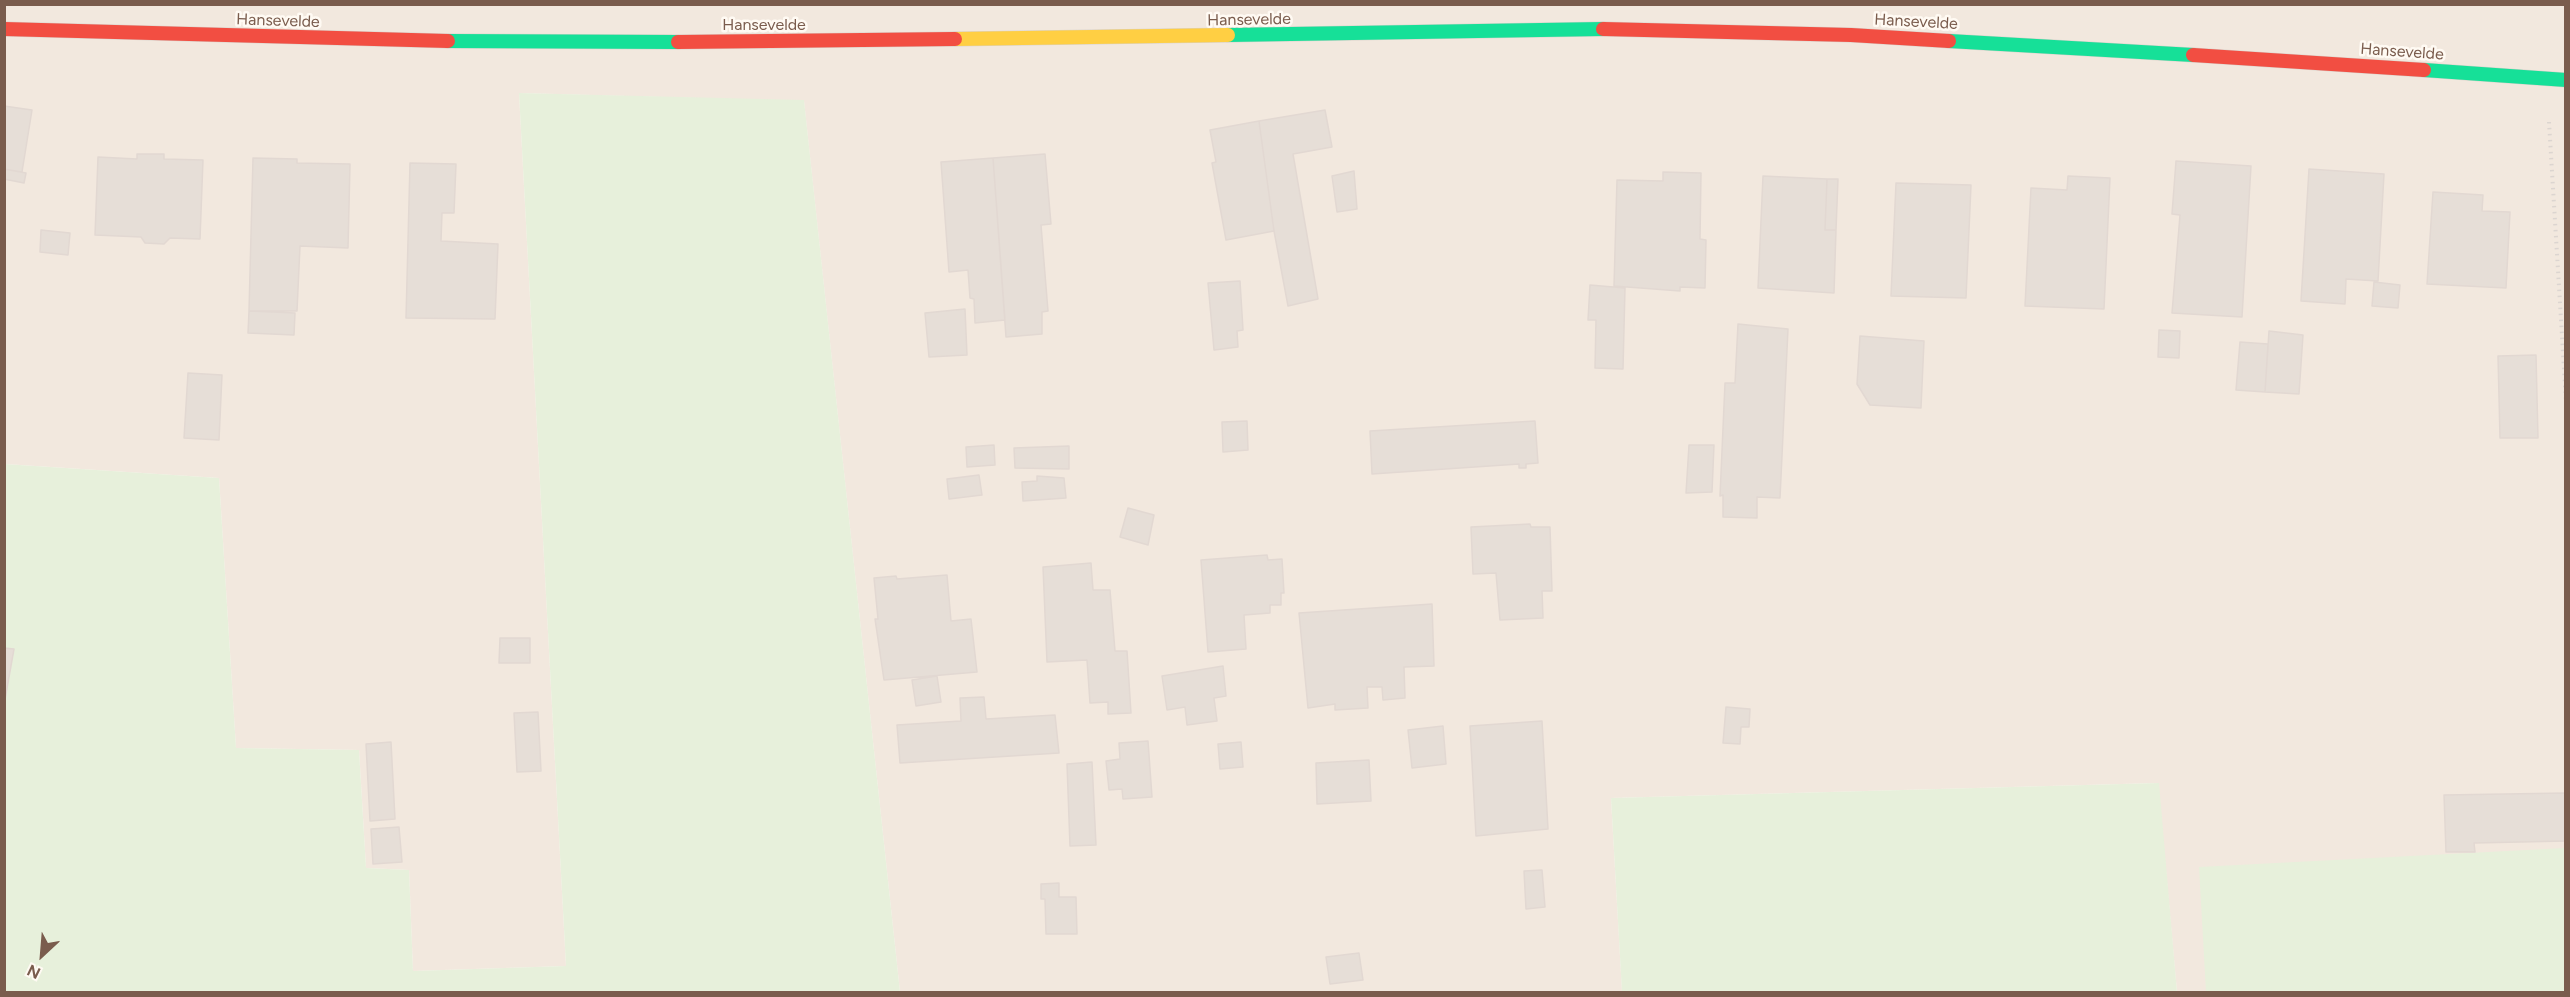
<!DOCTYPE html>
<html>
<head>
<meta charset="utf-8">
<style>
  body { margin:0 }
  #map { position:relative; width:2570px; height:997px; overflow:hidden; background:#f9f5f0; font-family:Figtree,sans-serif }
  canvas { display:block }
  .frame { position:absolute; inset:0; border:6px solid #7a5c4d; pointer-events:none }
  .north { position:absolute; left:12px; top:925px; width:60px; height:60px; -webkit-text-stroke:4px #fffaf3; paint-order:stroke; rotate:206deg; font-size:16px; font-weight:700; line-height:24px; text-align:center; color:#7a5c4d }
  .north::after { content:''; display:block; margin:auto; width:21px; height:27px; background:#7a5c4d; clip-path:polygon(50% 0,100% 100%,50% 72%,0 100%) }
</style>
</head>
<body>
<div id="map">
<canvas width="2570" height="997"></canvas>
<div class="frame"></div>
<div class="north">N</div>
</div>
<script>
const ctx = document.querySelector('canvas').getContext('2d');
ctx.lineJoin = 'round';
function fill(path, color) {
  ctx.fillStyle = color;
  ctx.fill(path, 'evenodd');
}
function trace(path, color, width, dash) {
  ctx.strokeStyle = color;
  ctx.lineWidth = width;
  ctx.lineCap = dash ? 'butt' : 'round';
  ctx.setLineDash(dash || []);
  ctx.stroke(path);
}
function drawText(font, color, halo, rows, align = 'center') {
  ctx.font = font + ' Figtree,sans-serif';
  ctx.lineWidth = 5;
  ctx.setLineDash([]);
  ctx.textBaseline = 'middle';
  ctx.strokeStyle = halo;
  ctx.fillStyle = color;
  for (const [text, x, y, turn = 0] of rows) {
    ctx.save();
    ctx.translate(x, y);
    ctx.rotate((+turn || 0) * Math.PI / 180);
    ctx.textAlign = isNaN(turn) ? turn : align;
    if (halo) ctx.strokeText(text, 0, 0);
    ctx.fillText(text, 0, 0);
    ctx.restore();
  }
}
const residential = new Path2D(`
  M4,5h2561v987h-388l-19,-209 -547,15 11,193 -722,1 -96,-891 -285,-8 47,873 -153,5 -4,-101 -43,-2 -7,-118 -123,-2 -17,-270 -214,-14z`);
const green = new Path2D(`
  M519,93l285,7 96,892h-895l-1,-528 215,14 17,270 123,2 7,118 43,2 4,101 153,-5z
  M2159,783l18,209h-555l-11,-194z
  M2565,848v144h-359l-7,-125z`);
const building = new Path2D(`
  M4,106l28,4 -10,62 -18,-3z
  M1325,110l7,37 -39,7 25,145 -30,7 -14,-75 -15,-110z
  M1259,121l15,110 -48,9 -14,-77 4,-1 -6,-32z
  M137,154h27v5l39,1 -3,79 -30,-1 -6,6 -19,-1 -4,-6 -46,-2 3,-78 39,2z
  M1045,154l6,70 -10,1 7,86 -6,1v22l-36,3 -13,-179z
  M253,158l44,1v4l53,1 -2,84 -48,-2 -3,65h-48z
  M993,158l12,162 -30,3 -1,-24 -4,-1 -2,-28 -19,2 -8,-110z
  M2176,161l75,5 -9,151 -70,-4 8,-98 -8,-1z
  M410,163l46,1 -2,49h-12l-1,28 57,3 -3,75 -89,-1z
  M4,169l22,4 -2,10 -20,-4z
  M2309,169l75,5 -6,107 -32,-2 -1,25 -44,-3z
  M1354,171l3,38 -20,3 -5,-36z
  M1663,172l38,1 -1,66 6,1 -1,48 -25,-1v4l-66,-5 3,-106 46,1z
  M1763,176l64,3 -2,51h11l-2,63 -76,-5z
  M2068,176l42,2 -6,131 -79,-3 6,-118 36,2z
  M1827,179h11l-2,51h-11z
  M1896,183l75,2 -5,113 -75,-2z
  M2433,192l50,3 -1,16 28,1 -4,76 -79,-4z
  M41,230l29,3 -2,22 -28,-3z
  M1240,281l3,49 -6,1 1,16 -24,3 -6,-67z
  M2374,282l26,3 -2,23 -26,-2z
  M1590,285l35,3 -2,81 -28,-1 1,-48h-8z
  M965,309l2,46 -38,2 -4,-44z
  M249,311l46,2 -1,22 -46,-2z
  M1738,324l50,5 -8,169 -23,-1v21l-34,-1v-22l-3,1 5,-113h10z
  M2159,330l21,1 -1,27 -21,-1z
  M2269,331l34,4 -4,59 -34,-2z
  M1860,336l64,5 -3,67 -51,-3 -13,-21z
  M2240,342l28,2 -3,48 -29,-2z
  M2536,355l2,83h-38l-2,-82z
  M188,373l34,2 -3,65 -35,-2z
  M1247,421l1,29 -25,2 -1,-30z
  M1535,421l3,42 -12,1v4h-7v-4l-147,10 -2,-43z
  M994,445l1,20 -28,2 -1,-20z
  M1689,445h25l-2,47 -26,1z
  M1069,446v23l-54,-1 -1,-20z
  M979,475l3,20 -33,4 -2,-20z
  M1037,476l27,2 2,20 -43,3 -1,-19 15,-1z
  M1128,508l26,7 -6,30 -28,-8z
  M1530,524l1,3h19l2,64h-10l1,27 -43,2 -4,-47 -23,1 -2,-47z
  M1267,555l1,5 14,-1 2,34h-3v12h-11v8l-26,2 2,34 -38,3 -7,-92z
  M1091,563l2,27h17l5,61h12l4,62 -23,1v-12l-18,1 -3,-43 -40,2 -4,-95z
  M947,575l4,46 20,-2 6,53 -93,8 -9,-61h3l-4,-41 22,-2 1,3z
  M1432,604l2,62 -30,1 1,31 -22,2 -1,-13h-15l1,21 -33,2v-6l-27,4 -9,-95z
  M500,638h30v25h-31z
  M4,648l10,1 -10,56z
  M1223,666l3,30 -12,2 3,23 -30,4 -2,-18 -18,3 -5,-34z
  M937,676l4,26 -25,4 -4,-26z
  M984,697l2,22 69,-4 4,38 -159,10 -3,-38 64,-4 -1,-23z
  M1726,707l24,2 -1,18h-8l-1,17 -17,-1z
  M538,712l3,59 -24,1 -3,-59z
  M1542,721l6,108 -72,7 -6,-110z
  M1443,726l3,38 -34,4 -4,-38z
  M1148,741l4,56 -29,2 -1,-10 -13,1 -3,-29 14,-2 -1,-16z
  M391,742l4,77 -25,2 -4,-77z
  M1241,742l2,25 -23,2 -2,-25z
  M1369,760l2,41 -54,3 -1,-41z
  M1092,762l4,83 -26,1 -3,-82z
  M2566,793v48l-92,2 1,9h-29l-2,-57z
  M399,827l3,35 -29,2 -2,-35z
  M1542,870l3,37 -19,2 -2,-38z
  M1059,883v14h17l1,37h-31l-1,-35h-4v-15z
  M1359,953l4,27 -33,4 -4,-27z`);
const path = new Path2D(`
  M2549,122l17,280`);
const fast = new Path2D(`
  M1228,35l375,-6
  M448,41l230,1
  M1949,41l244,14
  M2424,70l142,10`);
const slow = new Path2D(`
  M955,39l273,-4`);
const jam = new Path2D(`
  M4,29l444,12
  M1603,29l248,6 98,6
  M678,42l277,-3
  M2193,55l231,15`);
const streetNames = [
  ["Hansevelde",1249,20,-1],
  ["Hansevelde",278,21,2],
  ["Hansevelde",1916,22,3],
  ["Hansevelde",764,25],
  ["Hansevelde",2402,52,4]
];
fill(residential, '#f2e8de');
fill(green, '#e7f0db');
fill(building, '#e6ded7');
trace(building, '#e2d8d2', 1.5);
trace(fast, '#d9d2cb', 15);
trace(slow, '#d9d2cb', 15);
trace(jam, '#d9d2cb', 15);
trace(path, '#dcd5d0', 4, [1.5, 4.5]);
trace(fast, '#16e098', 14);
trace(slow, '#ffcf43', 14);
trace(jam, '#f24e42', 14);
drawText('16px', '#7a5c4d', '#fffaf3', streetNames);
</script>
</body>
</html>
